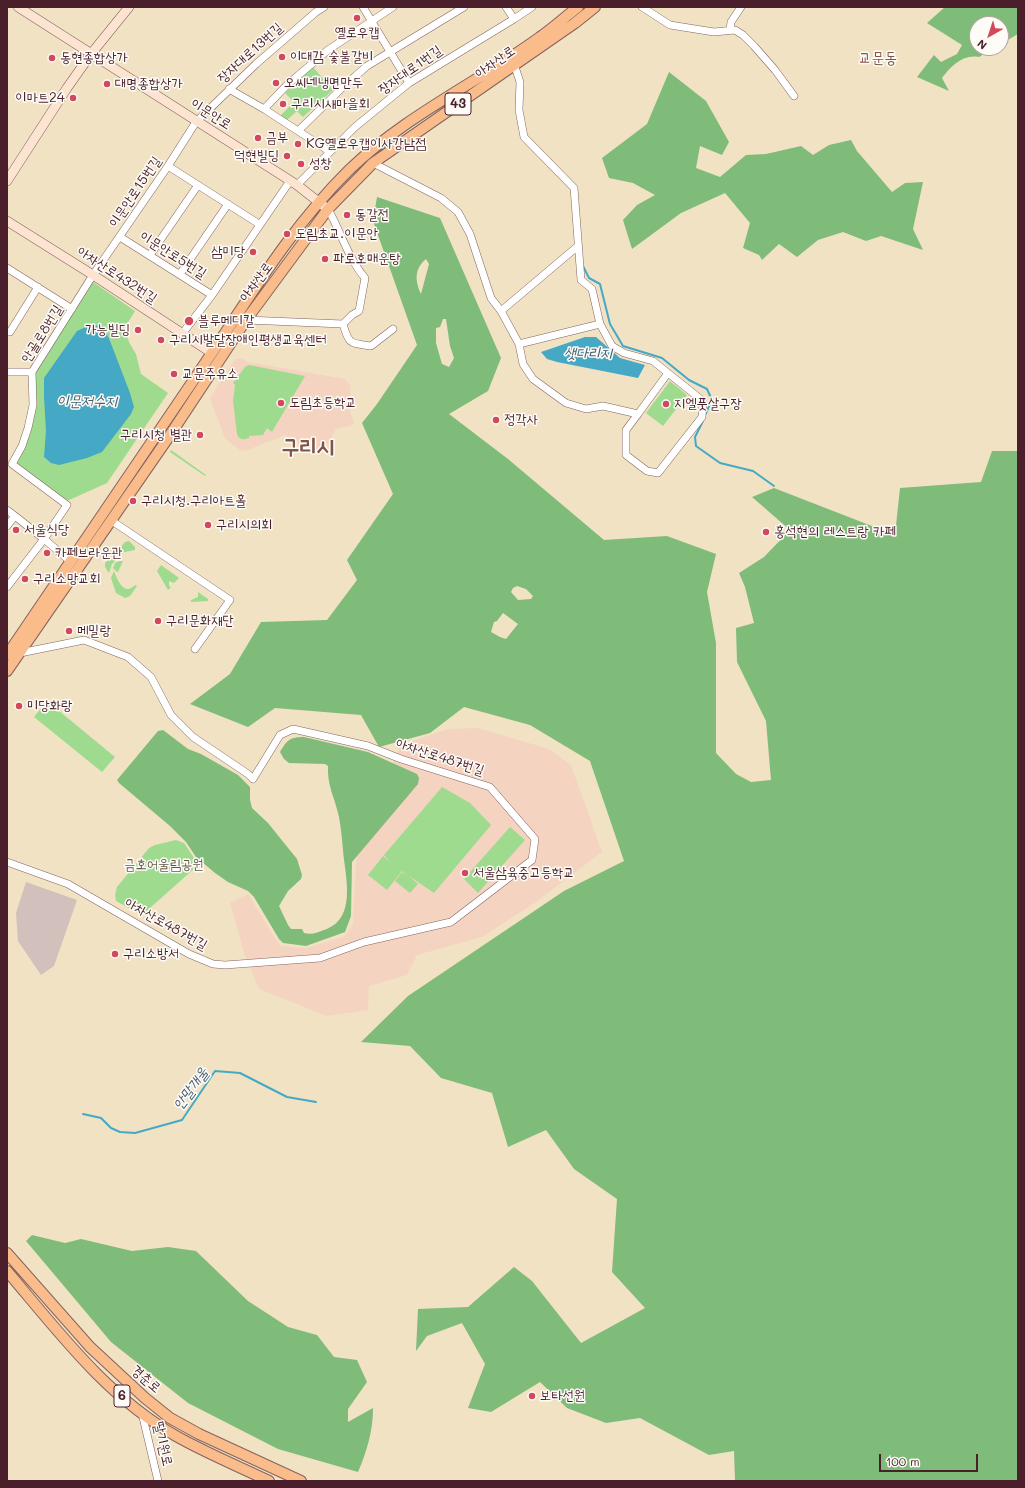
<!DOCTYPE html>
<html>
<head>
<meta charset="utf-8">
<style>
  body { margin:0 }
  #map { position:relative; width:1025px; height:1488px; overflow:hidden; background:#f1e2c4; font-family:Mali,sans-serif }
  canvas { display:block }
  .frame { position:absolute; inset:0; border:8px solid #4a1f2b; pointer-events:none }
  .north { position:absolute; left:969px; top:16px; width:40px; height:40px; box-sizing:border-box; background:#fdfcf7; border:1px solid #b5a4a5; border-radius:50%; rotate:219deg; font-size:11px; font-weight:700; line-height:16px; text-align:center; color:#4a1f2b }
  .north::after { content:''; display:block; margin:auto; width:14px; height:18px; background:#d1495b; clip-path:polygon(50% 0,100% 100%,50% 72%,0 100%) }
  .scale { position:absolute; left:879px; top:1454px; width:99px; height:18px; box-sizing:border-box; border:2px solid #4a1f2b; border-top:0; padding-left:5px; font-size:12px; line-height:14px; white-space:nowrap; color:#4a1f2b; -webkit-text-stroke:3px #fdfcf7; paint-order:stroke }
</style>
</head>
<body>
<div id="map">
<canvas width="1025" height="1488"></canvas>
<div class="frame"></div>
<div class="north">N</div>
<div class="scale">100 m</div>
</div>
<script>
const ctx = document.querySelector('canvas').getContext('2d');
ctx.lineJoin = 'round';
function fill(path, color) {
  ctx.fillStyle = color;
  ctx.fill(path, 'evenodd');
}
function trace(path, color, width, dash) {
  ctx.strokeStyle = color;
  ctx.lineWidth = width;
  ctx.lineCap = dash ? 'butt' : 'round';
  ctx.setLineDash(dash || []);
  ctx.stroke(path);
}
function drawText(font, color, halo, rows, align = 'center') {
  ctx.font = font + ' Mali,"Poor Story",sans-serif';
  ctx.lineWidth = 3;
  ctx.setLineDash([]);
  ctx.textBaseline = 'middle';
  ctx.strokeStyle = halo;
  ctx.fillStyle = color;
  for (const [text, x, y, turn = 0] of rows) {
    ctx.save();
    ctx.translate(x, y);
    ctx.rotate((+turn || 0) * Math.PI / 180);
    ctx.textAlign = isNaN(turn) ? turn : align;
    if (halo) ctx.strokeText(text, 0, 0);
    ctx.fillText(text, 0, 0);
    ctx.restore();
  }
}
const built = new Path2D(`
  M235,359h7l6,3 97,17 6,8 -2,21 5,15 -4,3 -14,3 -16,27 -35,-21 -40,16 -5,-1 -13,-10 -3,-4 -14,-38z
  M478,728l71,21 22,16 31,87 -66,50 -54,35 -65,18 -10,20 -38,11 -1,24 -41,6 -68,-27 -15,-36 -14,-50 18,-9 32,52 26,2 39,-12 8,-12 4,-82 44,-97 47,-16z`);
const industrial = new Path2D(`
  M26,882l51,18 -23,66 -13,9 -23,-34 -2,-28z`);
const green = new Path2D(`
  M313,67l20,23 -30,27 -6,-6 -11,10 -6,-5 14,-14 -9,-9z
  M93,282l42,29 -11,18 6,15 6,10 5,20 27,19 -61,90 -40,18 -51,-38 14,-28 6,-35 -1,-29z
  M249,365l56,11 -33,56 -5,-4 -4,7 -14,1v2c-5,2 -10,2 -12,-4l-4,-33 2,-16 -2,-2 12,-16z
  M670,381l17,14 -24,31 -17,-13z
  M171,450l35,25 -1,1 -35,-24z
  M129,541l6,6v3l-20,4 10,-12z
  M116,558h2l-6,6 -3,9 -4,-6v-4l3,-3z
  M119,561h4l-5,11h-1l-4,-4 2,-5z
  M161,565l18,13 -5,5 -5,-2v5l2,1 -3,3 -11,-19z
  M114,571c3,8 10,26 21,14l2,1 -7,10 -5,2 -9,-5 -5,-15z
  M198,592l10,7v2l-17,1v-2l7,-3z
  M47,701l68,56 -13,15 -68,-55z
  M442,787l28,16 21,22 -57,68 -25,-17 9,8 -8,9 -15,-12 7,-9 5,3 -5,-4 -15,19 -19,-15 15,-19 7,6 -6,-7z
  M510,827l15,13 -47,53 -14,-14z
  M176,840l8,3 10,15 2,9 -54,48 -26,-14 -1,-6 2,-8 32,-39 6,-3z`);
const forest = new Path2D(`
  M945,7h73v27l-17,10v-20h-24v24h17l-15,9c-16,-3 -28,9 -37,21l7,13 -32,-14 17,-22 7,7 16,-8 5,-9 -35,-22z
  M669,72l37,29 23,41 -7,13 -22,-9 -4,22 24,9 26,-22 20,-1 35,-8 12,9 16,-10 22,-5 6,11 35,41 13,-9 18,-1 -10,47 10,21 -42,-14 -15,5 -23,-9 -25,8 -21,17 -18,-13 -17,16 -3,-5 -16,-7 7,-25 -25,-30 -44,20 -49,36 -9,-29 14,-15 18,-10 -22,-12 -24,-5 -7,-20 45,-34z
  M377,197l63,21 61,140 -13,33 -39,23 59,45 96,81 63,-4 49,18 -9,38 9,51v110l20,21 15,8 20,-2 -5,-59 -29,-59 -1,-34 18,-5 -9,-36 -6,-14 25,-16 26,-27 -38,-33 22,-9 121,47 5,-47 81,-6 11,-31h26v1030h-283l-1,-30 -25,4 -69,-37 -34,5 -39,-15 -27,-26 -49,30 -23,-4 17,-44 -23,-41 -35,13 -11,15 2,-42 50,-2 46,-40 18,14 49,62 64,-35 -33,-36 5,-73 -43,-30 -28,-39 -38,17 -16,-54 -51,-15 -31,-32 -49,-4 47,-46 156,-105 60,-30 -34,-100 -60,-36 -66,-18 -34,26 -51,14 -18,-32 -86,-7 -27,19 -58,-23 40,-30 31,-52 66,-2 30,-40 -10,-20 46,-66 -31,-71 15,-19 40,-59 -44,-124zM426,259l3,5 -8,30c-6,-13 -7,-25 5,-35zM443,319h3l4,27 4,12 -5,9 -7,-3 -6,-21v-15l4,-1zM517,586l9,3 7,7 -2,3 -13,1 -7,-8 2,-4zM503,613l15,11 -12,15 -6,-2 -9,-5 3,-10 3,-1z
  M163,730l25,19 13,5 37,21 12,12v13l2,8 16,15 29,36 5,16 -1,4 -13,12 -9,15 9,19 3,4h11l2,4c8,2 12,0 20,-3 34,-11 21,-54 19,-80 -1,-11 -2,-22 -4,-33 -4,-19 -12,-31 -11,-51l-3,-2 -36,-1 -5,-4 -4,-7c7,-12 10,-15 24,-15l64,15 49,22 2,4 -1,6 -66,78 -1,54 -6,16 -39,14 -23,-3 -4,-4 -25,-42 -6,-6 -20,-9 -13,-9 -13,-11 -6,-5 -10,-15 -16,-16 -51,-43 -2,-3 41,-49z
  M32,1235l33,8 16,-4 51,12 36,-4 28,4 52,50 40,26 29,8 17,22 23,3 10,22 -19,27v13l25,-14c0,23 -6,43 -15,64l-80,-23 -90,-46 -77,-61 -85,-101z`);
const water = new Path2D(`
  M90,325l13,1 7,15 20,52 4,14 -3,7 -29,38 -15,6 -28,7 -8,-2 -7,-6 2,-26 -2,-34v-19l33,-47z
  M585,337h11l24,21 25,7 -7,13 -81,-16 -10,-3 -6,-7z`);
const stream = new Path2D(`
  M583,266l6,12 11,6 10,40 13,22 39,12 27,22 18,9 5,11 -7,15
  M703,421l-8,16 1,9 24,17 33,8 21,15
  M83,1114l18,4 10,10 9,4 15,1 47,-13 33,-49 25,2 47,24 29,5`);
const street = new Path2D(`
  M363,7l46,76
  M506,7l8,12
  M642,7l28,18 44,7 21,-2 8,5 11,11 21,24 19,26
  M730,30l1,-8 10,-15
  M229,89l35,20 65,42
  M264,109l23,-24 41,-35 65,-43
  M298,131l46,-45 23,-20 97,-59
  M373,163l68,35 17,14 12,22 21,64 10,13 18,33 4,20 10,15 33,24 20,6 17,-3 35,8 -12,16v25l21,16 11,2 44,-56 1,-16 -50,-40 -29,-8 -12,-7 -12,-22 -8,-35 -11,-9 -7,-92 -50,-51 -5,-27 1,-28 -7,-21
  M168,166l91,58
  M297,185l58,-58 54,-44 105,-64 18,-12
  M120,237l92,58
  M150,255l48,-70
  M7,268l65,41
  M180,274l48,-70
  M501,311l77,-65
  M246,320l97,4 9,-9 7,-4 6,-33c-17,-20 -24,-46 -37,-69
  M343,324c6,21 7,19 28,22l22,-17
  M7,332h3l28,-45
  M182,334l30,-39 78,-114
  M519,344l81,-20
  M7,372h25
  M638,414l30,-41
  M7,510l8,6
  M112,521l118,79 -35,49
  M7,526l8,-10 29,23 23,-34 -55,-41 10,-18 6,-18 5,-23 -1,-33 61,-97 75,-109 28,-44 60,-58 60,-52 8,-5
  M7,587l37,-48 26,22
  M7,862l61,22 121,70 24,10 12,1 95,-7 44,-16 87,-20 81,-62 3,-21 -45,-52 -89,-28 -33,-13 -75,-17 -13,6 -27,44 -5,-5 -55,-37 -22,-22 -20,-38 -23,-20 -44,-17 -64,13
  M142,1413l16,68`);
const secondary = new Path2D(`
  M18,7l279,178 28,22
  M7,181l60,-93 24,-34 38,-47
  M7,221l86,54 119,78`);
const primary = new Path2D(`
  M7,655c63,-94 127,-187 190,-280 48,-70 91,-145 152,-205 56,-54 128,-87 191,-133 13,-9 25,-20 38,-30
  M7,671l159,-230 80,-121 82,-111 45,-46 202,-140 20,-16
  M7,1253l83,94 55,51 25,20 29,16 102,47
  M7,1271c51,60 99,125 169,165 30,17 62,30 93,45`);
const markers = [
  [357,18,4,"#d1495b"],
  [282,57,4,"#d1495b"],
  [52,58,4,"#d1495b"],
  [276,83,4,"#d1495b"],
  [107,84,4,"#d1495b"],
  [73,98,4,"#d1495b"],
  [283,104,4,"#d1495b"],
  [258,138,4,"#d1495b"],
  [298,144,4,"#d1495b"],
  [287,156,4,"#d1495b"],
  [301,164,4,"#d1495b"],
  [347,215,4,"#d1495b"],
  [287,234,4,"#d1495b"],
  [253,252,4,"#d1495b"],
  [325,259,4,"#d1495b"],
  [189,321,5,"#d1495b"],
  [138,330,4,"#d1495b"],
  [161,340,4,"#d1495b"],
  [174,374,4,"#d1495b"],
  [281,403,4,"#d1495b"],
  [666,404,4,"#d1495b"],
  [496,420,4,"#d1495b"],
  [200,435,4,"#d1495b"],
  [133,501,4,"#d1495b"],
  [208,525,4,"#d1495b"],
  [16,530,4,"#d1495b"],
  [766,532,4,"#d1495b"],
  [47,553,4,"#d1495b"],
  [25,579,4,"#d1495b"],
  [158,621,4,"#d1495b"],
  [69,631,4,"#d1495b"],
  [19,706,4,"#d1495b"],
  [465,873,4,"#d1495b"],
  [115,954,4,"#d1495b"],
  [532,1396,4,"#d1495b"]
];
const shields = [
  [458,104,26],
  [122,1396,16]
];
const shieldNames = [
  ["43",458,104],
  ["6",122,1396]
];
const poiNames = [
  ["옐로우캡",357,33,"center"],
  ["이대감 숯불갈비",290,57],
  ["동현종합상가",60,58],
  ["오씨네냉면만두",284,83],
  ["대명종합상가",115,84],
  ["이마트24",65,98,"right"],
  ["구리시새마을회",291,104],
  ["금부",266,138],
  ["KG옐로우캡이사강남점",306,144],
  ["덕현빌딩",279,156,"right"],
  ["성창",309,164],
  ["동갈전",355,215],
  ["도림초교.이문안",295,234],
  ["삼미당",245,252,"right"],
  ["파로호매운탕",333,259],
  ["블루메디칼",198,321],
  ["가능빌딩",130,330,"right"],
  ["구리시발달장애인평생교육센터",169,340],
  ["교문주유소",182,374],
  ["도림초등학교",289,403],
  ["지엘풋살구장",674,404],
  ["정각사",504,420],
  ["구리시청 별관",192,435,"right"],
  ["구리시청.구리아트홀",141,501],
  ["구리시의회",216,525],
  ["서울식당",24,530],
  ["홍석현의 레스트랑 카페",774,532],
  ["카페브라운관",55,553],
  ["구리소망교회",33,579],
  ["구리문화재단",166,621],
  ["메밀랑",77,631],
  ["미당화랑",27,706],
  ["서울삼육중고등학교",473,873],
  ["구리소방서",123,954],
  ["보타선원",540,1396]
];
const streetNames = [
  ["장자대로13번길",250,53,-42],
  ["아차산로",495,62,-35],
  ["장자대로1번길",410,70,-35],
  ["이문안로",211,114,32],
  ["이문안로15번길",135,192,-56],
  ["이문안로5번길",173,255,32],
  ["아차산로432번길",117,275,33],
  ["아차산로",256,282,-53],
  ["안골로8번길",42,334,-58],
  ["아차산로487번길",440,757,18],
  ["아차산로487번길",166,924,29],
  ["경춘로",146,1379,41],
  ["딸기원로",163,1444,77]
];
const parkNames = [
  ["금호어울림공원",164,865]
];
const waterNames = [
  ["샛다리지",588,353],
  ["이문저수지",87,401],
  ["안말개울",191,1089,-53]
];
const quarterNames = [
  ["교문동",878,58]
];
const townNames = [
  ["구리시",308,447]
];
fill(built, '#f5d3c1');
fill(industrial, '#d1c0bc');
fill(green, '#9fdb8e');
fill(forest, '#7fbb79');
fill(water, '#45a9c5');
trace(stream, '#45a9c5', 2);
trace(street, '#846361', 8);
trace(secondary, '#846361', 10);
trace(primary, '#846361', 12);
trace(street, '#fff', 7);
trace(secondary, '#fde4d0', 9);
trace(primary, '#f9bc8a', 10);
for (const [x, y, r, color] of markers) {
  const dot = new Path2D();
  dot.arc(x, y, r, 0, 2 * Math.PI);
  ctx.fillStyle = color;
  ctx.fill(dot);
  trace(dot, '#fdfcf7', 1.5);
}
for (const [x, y, w] of shields) {
  const box = new Path2D();
  box.roundRect(x - w / 2, y - 11, w, 22, 3);
  ctx.fillStyle = '#fdfcf7';
  ctx.fill(box);
  trace(box, '#4a1f2b', 1);
}
drawText('bold 13px', '#4a1f2b', null, shieldNames);
drawText('14px', '#4a1f2b', '#fdfcf7', poiNames, 'left');
drawText('14px', '#4a1f2b', '#fdfcf7', streetNames);
drawText('14px', '#645749', '#fdfcf7', parkNames);
drawText('italic 15px', '#485d70', '#fdfcf7', waterNames);
drawText('16px', '#835447', '#fdfcf7', quarterNames);
drawText('bold 22px', '#835447', '#fdfcf7', townNames);
</script>
</body>
</html>
